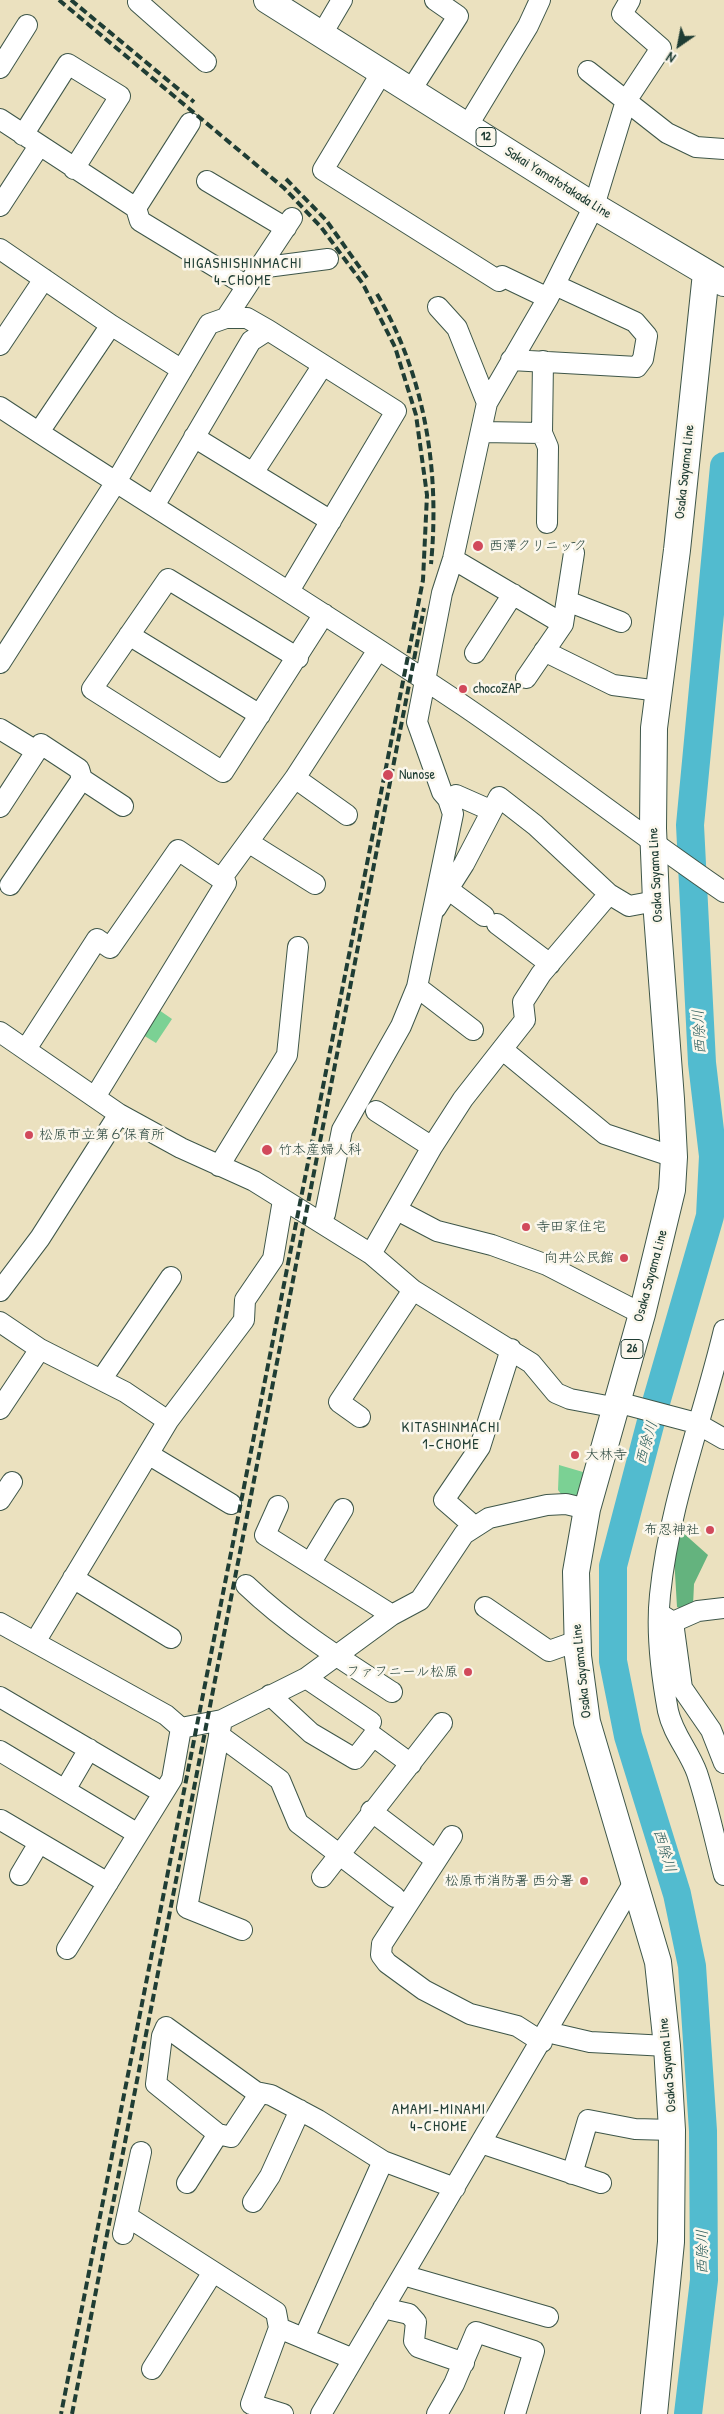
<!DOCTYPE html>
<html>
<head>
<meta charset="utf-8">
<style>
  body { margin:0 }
  #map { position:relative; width:724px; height:2414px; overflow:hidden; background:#ebe1bf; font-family:"Patrick Hand",sans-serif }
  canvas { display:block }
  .north { position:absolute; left:654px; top:20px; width:50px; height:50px; -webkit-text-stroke:4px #fbf7ec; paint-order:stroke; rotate:213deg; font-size:14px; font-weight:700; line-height:20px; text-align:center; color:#1f3d34 }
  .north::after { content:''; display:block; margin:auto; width:18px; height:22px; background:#1f3d34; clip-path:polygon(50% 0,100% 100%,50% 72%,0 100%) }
</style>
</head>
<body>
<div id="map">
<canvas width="724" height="2414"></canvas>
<div class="north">N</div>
</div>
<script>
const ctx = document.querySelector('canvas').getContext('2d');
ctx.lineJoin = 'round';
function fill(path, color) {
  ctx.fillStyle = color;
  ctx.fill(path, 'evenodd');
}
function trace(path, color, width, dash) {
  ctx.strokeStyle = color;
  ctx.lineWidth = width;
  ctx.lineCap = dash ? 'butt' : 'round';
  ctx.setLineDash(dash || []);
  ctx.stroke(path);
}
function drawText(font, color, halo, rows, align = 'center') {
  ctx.font = font + ' "Patrick Hand","Klee One",sans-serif';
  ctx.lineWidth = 5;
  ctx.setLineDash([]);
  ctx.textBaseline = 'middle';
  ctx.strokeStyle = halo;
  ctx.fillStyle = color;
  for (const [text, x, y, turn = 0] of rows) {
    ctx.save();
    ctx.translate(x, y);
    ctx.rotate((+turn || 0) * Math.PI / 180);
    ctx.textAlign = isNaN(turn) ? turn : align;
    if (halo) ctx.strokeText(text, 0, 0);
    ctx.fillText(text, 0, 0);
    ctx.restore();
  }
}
const green = new Path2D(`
  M159,1010l13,9 -16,24 -13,-8z
  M597,1430l-18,66 -18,-2 -3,-4 1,-25 24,7z`);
const forest = new Path2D(`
  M681,1531l27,24 -14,29 -1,22 -12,3 -4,-2 -3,-51z`);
const river = new Path2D(`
  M688,2414l16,-134 -1,-149 -11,-165 -15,-72 -49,-158 -15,-75v-95l42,-160 55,-190 3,-60 -11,-93 -12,-238 34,-359`);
const minor = new Path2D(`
  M139,0l-1,2 68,60
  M322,34l20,-34
  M0,68l27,-43
  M588,71l79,62 29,14 28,2
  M382,72l-59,98 176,111 3,-5 46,22
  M411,90l47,-74 -23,-16
  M0,119l136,89 4,13 107,65 -21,32 -17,6 -93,158 -116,181
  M468,125l60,-99 12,-26
  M23,135l45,-71 52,32 -46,73
  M207,181l79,47
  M0,206l39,-60
  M136,208l54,-85
  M0,249l111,76 -72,107
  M259,268l69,-9
  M247,286l45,-68
  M438,307l19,21 30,75
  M226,318h21l21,12
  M111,325l71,45
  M0,345l44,-66
  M511,360l126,7 6,-8 4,-23 -12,-14 -80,-37
  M0,407c153,101 311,196 464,299 88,60 172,126 260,186
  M482,432l60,1 1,-72
  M542,433l6,14 -1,76
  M194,437l137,84
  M253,473l70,-108
  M154,506l97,-165 17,-11 128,81 -107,180
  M453,559l110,65
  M567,601l54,21
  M129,635l131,80
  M544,651l69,34 46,6
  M475,653l38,-59
  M298,658l-130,-79 -76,110 131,83 101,-158
  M526,678l37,-54 11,-71
  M0,729l36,22
  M295,778l52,37
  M448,799l8,-4 34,15
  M0,807l41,-63 38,25 3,10 41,27
  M248,842l67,42
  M10,885l72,-106
  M449,890l35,26
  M436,908l28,-44 35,-67 36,28 74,69
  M497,924l53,40
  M473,1030l-56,-43 36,-173 -5,-15 -6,-7 -25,-70 25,-129 11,-34 34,-156 61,-105 46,-92 32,-105 35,-53 -39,-34 8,-14
  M0,1032l119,82 62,34 73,33 117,73 42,36 118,73 25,30 14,6 37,7 21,-1 68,18 28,16
  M26,1049l71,-110 13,9 68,-98 43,29
  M503,1050l102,84 69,23
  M95,1097l131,-214 -5,-4 74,-101 83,-128
  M376,1111l56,36
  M219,1166l68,-111 11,-108
  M397,1210l40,21 55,14 55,20 95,49
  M325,1214l17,-84 59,-104 16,-39
  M371,1254l61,-107 31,-48 62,-79 -2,-18 18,-28 68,-80 20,12 27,-5
  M0,1291l40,-53 79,-124
  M0,1322l40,27
  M724,1330c-21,88 -55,175 -64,265 -4,38 1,78 8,116 5,23 21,40 29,62 11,33 18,68 27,102
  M101,1380l70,-103
  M0,1409l40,-60 85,43 43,29
  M360,1417l-21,-15 74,-112
  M148,1454l83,50
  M0,1500l12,-18
  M278,1506l-13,29 127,80
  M474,1526l-30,-26 36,-53 31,-98
  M311,1562l32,-53
  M73,1578l98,60
  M246,1585c44,42 95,74 146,107
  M485,1607l64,44 28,-10
  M660,1614l13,8 9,66 29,42 13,33
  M673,1622l25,-11 26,-3
  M0,1623l166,92 15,13 41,-8
  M35,1642l133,-221 76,-101 1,-20 28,-41 10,-59
  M306,1678l65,44
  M270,1695l41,38 44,26 18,-23 38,28
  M0,1697l163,96
  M219,1735l61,45 18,43 97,74
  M0,1751l138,83
  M65,1790l24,-41
  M371,1811l58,44
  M1,1820l107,63
  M452,1836l-70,108 -1,11 6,8 37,27 46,24 47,12 25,16
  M20,1875l19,-32
  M322,1877l120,-154
  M242,1930l-55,-22 35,-188 84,-42 86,-63 28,-15 44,-66 25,-16 58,-13 19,-1 21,5
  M67,1949l105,-170 9,-51
  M547,2032l43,10 77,4
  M260,2093l-29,44 -13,-3 -62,-50 6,-48 4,-9 90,65 15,3 47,25 65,41 72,27
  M481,2143l120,40
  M572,2174l16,-54 47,9 37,1
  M187,2183l31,-49
  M253,2202l17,-26 30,-66
  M128,2217l148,95 3,16 74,31
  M123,2234l18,-82
  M403,2275l145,42
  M383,2308l26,6 7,8 -2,19 4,6 46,16
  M279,2328l-28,76 32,10
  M304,2338l79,-177
  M152,2369l61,-97
  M321,2414l313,-532
  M437,2414l17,-30 22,-52 58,19 -19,63`);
const major = new Path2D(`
  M267,0l327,206 130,77
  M654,2414l17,-172 1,-112 -5,-84 -9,-84 -71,-240 -9,-66 -2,-84 11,-63 55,-195 30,-124 2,-33 -3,-58 -15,-198 -3,-73 1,-100 23,-178 29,-277`);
const rail = new Path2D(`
  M59,0l225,188 37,39 42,57 32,63 21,68 11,80 -4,85 -362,1834
  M71,0l123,102
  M286,179l40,41 42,59
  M377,294c48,82 63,176 54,270
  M72,2414l352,-1806`);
const markers = [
  [478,546,6,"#d1495b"],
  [463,689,5,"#d1495b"],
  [388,775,6,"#d1495b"],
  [29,1135,5,"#d1495b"],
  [267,1150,6,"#d1495b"],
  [526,1227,5,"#d1495b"],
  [624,1258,5,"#d1495b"],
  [575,1455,5,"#d1495b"],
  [710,1530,5,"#d1495b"],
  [468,1672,5,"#d1495b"],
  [584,1881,5,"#d1495b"]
];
const shields = [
  [486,137,20],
  [632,1349,22]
];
const shieldNames = [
  ["12",486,137],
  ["26",632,1349]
];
const streetNames = [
  ["Sakai Yamatotakada Line",558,183,32],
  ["Osaka Sayama Line",685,472,-84],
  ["Osaka Sayama Line",656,875,-93],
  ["Osaka Sayama Line",651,1276,-75],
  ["Osaka Sayama Line",582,1671,-96],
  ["Osaka Sayama Line",668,2065,-95]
];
const poiNames = [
  ["西澤クリニック",489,546],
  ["chocoZAP",473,689],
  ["Nunose",399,775],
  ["松原市立第６保育所",39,1135],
  ["竹本産婦人科",278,1150],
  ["寺田家住宅",536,1227],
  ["向井公民館",614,1258,"right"],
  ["大林寺",585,1455],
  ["布忍神社",700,1530,"right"],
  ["ファフニール松原",458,1672,"right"],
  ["松原市消防署 西分署",574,1881,"right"]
];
const neighbourhoodNames = [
  ["HIGASHISHINMACHI",243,264],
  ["4-CHOME",243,281],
  ["KITASHINMACHI",451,1428],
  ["1-CHOME",451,1445],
  ["AMAMI-MINAMI",439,2110],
  ["4-CHOME",439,2127]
];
const waterNames = [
  ["西除川",700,1032,-93],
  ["西除川",647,1443,-74],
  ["西除川",664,1851,73],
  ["西除川",703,2252,-90]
];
fill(green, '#7bd194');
fill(forest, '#64b37e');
trace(river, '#52bbcf', 28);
trace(minor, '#3e5649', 22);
trace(major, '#3e5649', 28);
trace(minor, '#fff', 20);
trace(major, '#fff', 26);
trace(rail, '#1f3d34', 4, [8, 4]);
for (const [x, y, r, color] of markers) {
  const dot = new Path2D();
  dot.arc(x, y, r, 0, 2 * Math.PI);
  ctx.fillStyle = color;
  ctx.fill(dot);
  trace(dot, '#fbf7ec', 2);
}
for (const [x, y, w] of shields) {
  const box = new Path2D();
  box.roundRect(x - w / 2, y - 9.5, w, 19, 4);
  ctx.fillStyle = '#fbf7ec';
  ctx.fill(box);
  trace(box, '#1f3d34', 1);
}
drawText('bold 12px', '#1f3d34', null, shieldNames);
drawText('14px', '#1f3d34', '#fbf7ec', streetNames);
drawText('14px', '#1f3d34', '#fbf7ec', poiNames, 'left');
ctx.letterSpacing = '1px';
drawText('15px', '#1f3d34', '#fbf7ec', neighbourhoodNames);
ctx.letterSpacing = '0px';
drawText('italic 15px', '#2c5c5b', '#fbf7ec', waterNames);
</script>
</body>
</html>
